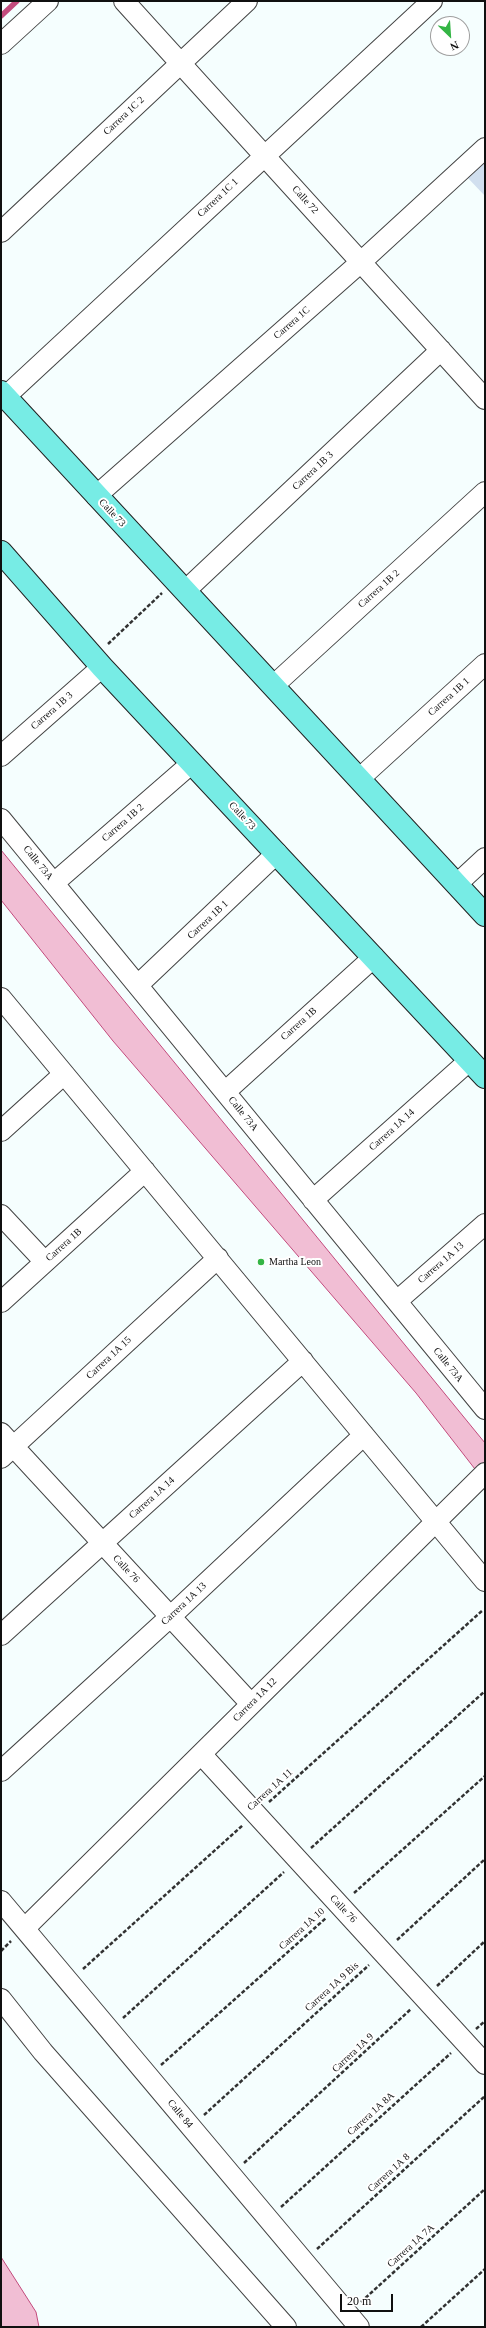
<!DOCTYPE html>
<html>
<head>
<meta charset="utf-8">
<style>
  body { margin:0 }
  #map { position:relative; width:486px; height:2328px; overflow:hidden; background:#f5fefe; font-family:Georgia,serif }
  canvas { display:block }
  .frame { position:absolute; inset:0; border:2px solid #101010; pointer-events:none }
  .north { position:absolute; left:430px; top:16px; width:40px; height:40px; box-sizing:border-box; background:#fff; border:1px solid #9f9f9f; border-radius:50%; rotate:155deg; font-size:11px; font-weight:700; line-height:16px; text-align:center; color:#101010 }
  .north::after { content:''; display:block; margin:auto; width:14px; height:18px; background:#34b545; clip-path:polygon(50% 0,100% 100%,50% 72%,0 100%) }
  .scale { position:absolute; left:340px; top:2294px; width:53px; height:18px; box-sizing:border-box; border:2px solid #101010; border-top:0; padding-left:5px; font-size:12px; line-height:14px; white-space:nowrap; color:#101010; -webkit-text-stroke:3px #fff; paint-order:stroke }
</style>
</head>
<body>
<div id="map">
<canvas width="486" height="2328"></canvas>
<div class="frame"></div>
<div class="north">N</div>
<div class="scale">20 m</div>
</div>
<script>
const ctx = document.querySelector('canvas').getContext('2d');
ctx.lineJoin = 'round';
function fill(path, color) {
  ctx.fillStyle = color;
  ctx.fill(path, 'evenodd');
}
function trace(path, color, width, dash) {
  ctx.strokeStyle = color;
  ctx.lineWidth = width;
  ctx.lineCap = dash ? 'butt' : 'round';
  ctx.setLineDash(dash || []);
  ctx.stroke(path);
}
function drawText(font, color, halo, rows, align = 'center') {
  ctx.font = font + ' Georgia,serif';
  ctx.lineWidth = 4;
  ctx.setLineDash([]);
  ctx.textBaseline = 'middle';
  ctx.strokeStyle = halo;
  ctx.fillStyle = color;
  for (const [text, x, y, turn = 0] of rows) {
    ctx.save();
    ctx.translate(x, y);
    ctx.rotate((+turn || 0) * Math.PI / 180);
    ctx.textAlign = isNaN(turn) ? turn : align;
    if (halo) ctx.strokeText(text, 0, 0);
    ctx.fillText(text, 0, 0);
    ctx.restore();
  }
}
const pitch = new Path2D(`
  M485,157v39l-19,-20z`);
const water = new Path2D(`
  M1,850l484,593v39l-69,-89 -303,-352 -112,-141z
  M1,2257l35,55 3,15h-38z`);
const stream = new Path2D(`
  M1,16l16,-15`);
const path = new Path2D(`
  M108,644l54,-51
  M269,1802l214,-192
  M311,1848l174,-157
  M354,1893l131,-117
  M397,1940l88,-81
  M1,1951l10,-10
  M83,1969l160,-144
  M437,1986l48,-45
  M123,2018l161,-146
  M476,2029l9,-8
  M161,2065l165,-147
  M204,2115l165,-150
  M244,2163l167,-154
  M281,2207l170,-154
  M317,2249l168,-153
  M361,2302l124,-113
  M421,2327l64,-58`);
const minor = new Path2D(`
  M124,1l361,398
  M1,44l47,-43
  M1,232l246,-231
  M5,397l427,-396
  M96,496l265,-234 124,-114
  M185,591l256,-241
  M273,686l212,-194
  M1,756l101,-89
  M359,779l126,-115
  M1,819l484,590
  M54,883l138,-120
  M457,884l28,-26
  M138,985l139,-132
  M1,998l484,583
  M225,1092l149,-135
  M1,1131l63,-57
  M313,1200l157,-140
  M1,1215l44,47
  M397,1301l88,-77
  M1,1302l144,-131
  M1,1433l250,271
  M1,1458l217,-200
  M1,1635l302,-274
  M201,1754l284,310
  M1,1771l169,-154 194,-182
  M1,1901l358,426
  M25,1928l460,-455
  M1,1999l42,53 243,275`);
const major = new Path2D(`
  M1,392l484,523
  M1,552l101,115 383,410`);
const markers = [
  [261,1262,4,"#34b545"]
];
const streetNames = [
  ["Carrera 1C 2",124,116,-43],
  ["Carrera 1C 1",218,198,-43],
  ["Calle 72",305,200,48],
  ["Carrera 1C",292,323,-41],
  ["Carrera 1B 3",313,471,-43],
  ["Calle 73",112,513,47],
  ["Carrera 1B 2",379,589,-42],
  ["Carrera 1B 1",449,697,-42],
  ["Carrera 1B 3",52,711,-41],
  ["Calle 73",242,816,47],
  ["Carrera 1B 2",123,823,-41],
  ["Calle 73A",38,863,51],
  ["Carrera 1B 1",208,920,-43],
  ["Carrera 1B",299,1024,-42],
  ["Calle 73A",243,1114,51],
  ["Carrera 1A 14",392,1130,-42],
  ["Carrera 1B",64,1245,-42],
  ["Carrera 1A 13",441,1263,-41],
  ["Carrera 1A 15",109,1358,-43],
  ["Calle 73A",448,1365,51],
  ["Carrera 1A 14",152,1498,-42],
  ["Calle 76",126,1569,47],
  ["Carrera 1A 13",184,1604,-43],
  ["Carrera 1A 12",255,1700,-45],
  ["Carrera 1A 11",270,1790,-42],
  ["Calle 76",343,1909,47],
  ["Carrera 1A 10",302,1929,-42],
  ["Carrera 1A 9 Bis",332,1987,-42],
  ["Carrera 1A 9",353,2053,-43],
  ["Calle 84",180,2114,50],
  ["Carrera 1A 8A",371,2114,-42],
  ["Carrera 1A 8",389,2173,-42],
  ["Carrera 1A 7A",411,2246,-42]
];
const poiNames = [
  ["Martha Leon",269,1262]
];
fill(pitch, '#d1dfef');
fill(water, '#f1bed4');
trace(water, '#c24b7d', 1);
trace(stream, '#c24b7d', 5.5);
trace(minor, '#434343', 22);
trace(major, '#212121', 24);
trace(path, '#323232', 2.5, [4, 2]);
trace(minor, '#fff', 20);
trace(major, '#77ece5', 22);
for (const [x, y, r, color] of markers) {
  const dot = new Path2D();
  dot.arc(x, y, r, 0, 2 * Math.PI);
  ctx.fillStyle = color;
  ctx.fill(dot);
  trace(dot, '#fff', 1.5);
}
drawText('10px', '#101010', '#fff', streetNames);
drawText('10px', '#101010', '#fff', poiNames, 'left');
</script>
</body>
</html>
